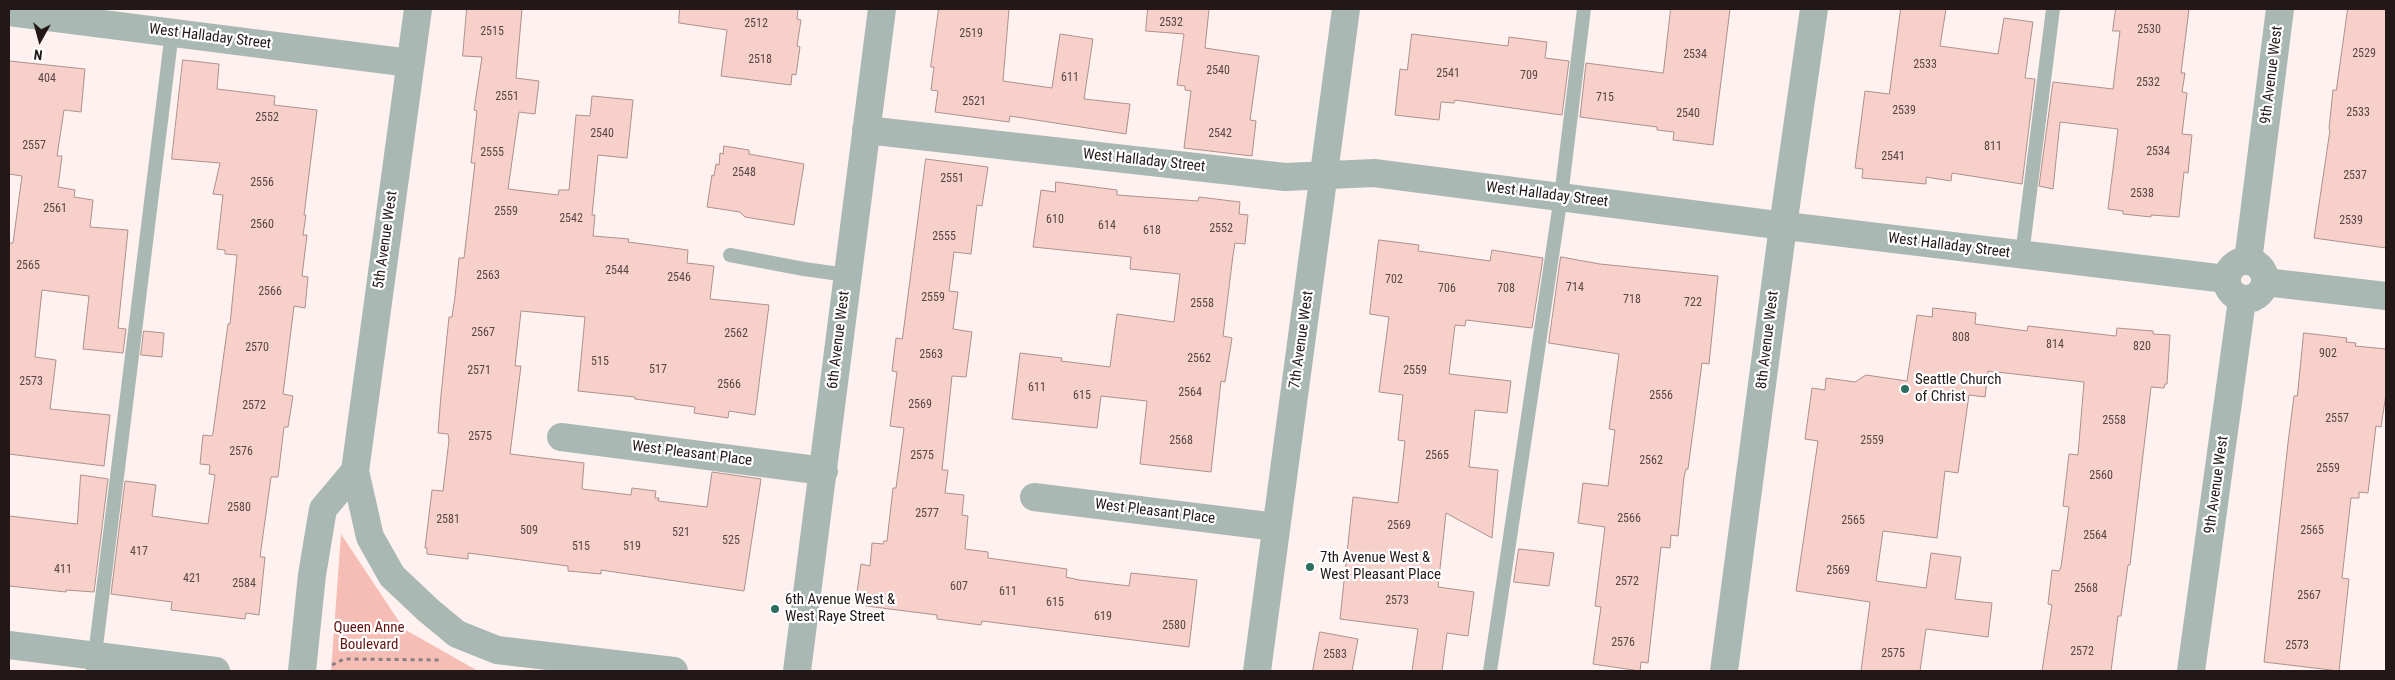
<!DOCTYPE html>
<html>
<head>
<meta charset="utf-8">
<style>
  body { margin:0 }
  #map { position:relative; width:2395px; height:680px; overflow:hidden; background:#fef1ef; font-family:"Roboto Condensed",sans-serif }
  canvas { display:block }
  .frame { position:absolute; inset:0; border:10px solid #231817; pointer-events:none }
  .north { position:absolute; left:15px; top:15px; width:50px; height:50px; -webkit-text-stroke:4px #fff; paint-order:stroke; rotate:187deg; font-size:14px; font-weight:700; line-height:20px; text-align:center; color:#231817 }
  .north::after { content:''; display:block; margin:auto; width:18px; height:22px; background:#231817; clip-path:polygon(50% 0,100% 100%,50% 72%,0 100%) }
</style>
</head>
<body>
<div id="map">
<canvas width="2395" height="680"></canvas>
<div class="frame"></div>
<div class="north">N</div>
</div>
<script>
const ctx = document.querySelector('canvas').getContext('2d');
ctx.lineJoin = 'round';
function fill(path, color) {
  ctx.fillStyle = color;
  ctx.fill(path, 'evenodd');
}
function trace(path, color, width, dash) {
  ctx.strokeStyle = color;
  ctx.lineWidth = width;
  ctx.lineCap = dash ? 'butt' : 'round';
  ctx.setLineDash(dash || []);
  ctx.stroke(path);
}
function drawText(font, color, halo, rows, align = 'center') {
  ctx.font = font + ' "Roboto Condensed",sans-serif';
  ctx.lineWidth = 4.5;
  ctx.setLineDash([]);
  ctx.textBaseline = 'middle';
  ctx.strokeStyle = halo;
  ctx.fillStyle = color;
  for (const [text, x, y, turn = 0] of rows) {
    ctx.save();
    ctx.translate(x, y);
    ctx.rotate((+turn || 0) * Math.PI / 180);
    ctx.textAlign = isNaN(turn) ? turn : align;
    if (halo) ctx.strokeText(text, 0, 0);
    ctx.fillText(text, 0, 0);
    ctx.restore();
  }
}
const green = new Path2D(`
  M341,534l63,95 74,42h-147z`);
const building = new Path2D(`
  M467,9h55l-6,69 23,3 -4,33 -16,-2 -11,77 50,6 1,-5h10l7,-75 14,1 2,-20 41,4 -6,58 -29,-3 -6,60h3l-2,21 36,3 -1,3 60,8 -1,13 27,3 -4,33 59,6 -14,110 -26,-4 -1,7 -34,-5 1,-6 -60,-8v-2l-57,-6 7,-74 -64,-6 -6,55h6l-11,88 74,9 -2,26 49,6 1,-7 24,3 -1,7h4l-1,3 49,6 5,-35 49,7 -17,112 -143,-21v4l-33,-3v-5l-100,-13v6l-41,-5v-6h-2l7,-58 11,1 6,-51 -1,-6 -10,-1 3,-38 8,-78h3l3,-20 4,-39h5l11,-95h-4l6,-52 -3,-1 8,-53 -19,-1z
  M680,9h118l-1,10 4,1 -4,26 3,1 -4,28 -4,-1 -1,11 -70,-9 6,-46 -48,-7z
  M939,9h70l-6,72 49,7 8,-54 33,5 -9,60 46,5 -4,30 -116,-18 -1,6 -74,-10 3,-21 -7,-1 3,-23h-3z
  M1148,9h61l-4,39 54,8 -9,64 6,1 -4,35 -68,-8 7,-57 -6,-1v-4l-8,-1 7,-51 -38,-3z
  M1671,9h59l-17,136 -40,-5 1,-8 -17,-2v-3l-77,-10 6,-54 77,10z
  M1901,9h45l-6,37 58,8 6,-36 29,4 -8,56 10,1 -13,105 -70,-11 -1,8 -25,-4v7l-64,-6 1,-9 -8,-1 10,-77 24,3z
  M2116,9h73l-8,64h4l-3,19 5,1 -5,41 10,1 -4,38 -4,-1 -5,45 -28,-2v2l-28,-3v-3l-15,-2 10,-80 -58,-7 -7,67 -14,-3 14,-104 60,7 7,-58h-7z
  M2348,9h38v239l-72,-10 16,-108 -1,-1 4,-39h3z
  M1412,34l96,12 1,-9 38,5 -2,16 24,3 -7,54 -107,-15 -1,3 -13,-1 -2,18 -44,-5 5,-46 7,1z
  M183,60l36,4 -2,25 58,7 -1,9 43,5 -13,105h2l-3,20h4l-5,41 6,1 -3,31 -11,-2 -11,88 10,2 -5,31h-4l-6,50h-7l-11,80h5l-6,58 -13,-2 -1,6 -74,-9 1,-8 -61,-8 14,-113 31,4 -4,31 56,8 7,-49 -6,-1 1,-9 -10,-1 3,-29 9,1 1,-3 15,-109h2l7,-69 -12,-1v-4l-8,-1 6,-54 -10,-1 7,-31 -48,-4z
  M9,61l76,8 -4,43 -17,-2 -7,46h5l-4,31 17,3 -1,7 19,3 -3,27 38,3 -10,98 8,1 -3,24 -40,-4 6,-53 -47,-6 -7,67 21,3 -6,49 60,6 -6,51 -95,-12v-211h4l9,-67 -13,-2z
  M724,146l25,4v4l55,10 -10,61 -49,-8 -5,-5 -33,-5 5,-32 2,1 2,-12 3,1 1,-12 3,1z
  M926,159l62,8 -6,39 -5,-1 -6,49 -17,-2 -5,39 9,1 -5,37 19,3 -6,45 -14,-1 -10,94h6l-3,23 19,2 -2,20 6,1 -3,33 23,3v6l79,11 -1,8 13,3 50,6 2,-13 66,7 -8,67 -207,-26 -1,4 -44,-6v-4l-71,-9 2,-13 -11,-1 4,-28 9,2 2,-23 11,1 1,-3h3l6,-53h3l8,-60 -14,-2 7,-54 -5,-1 4,-33 6,1z
  M1056,182l61,8v5l81,6 1,-4 41,5 -1,12 9,1 -3,29 -10,-1 -2,12 -10,81 9,2 -7,44 -4,-1 -10,91 -71,-8 7,-63 -46,-5 -4,32 -85,-9 8,-66 42,5 -1,3 49,6 7,-53 57,8 6,-48 -50,-5 1,-12 -98,-10 8,-57 14,2z
  M1379,240l40,5 -1,6 72,10 2,-11 51,8 -11,70 -66,-8 -1,6 -10,-1 -6,49 62,7 -4,32 -32,-3 -6,57 29,3 -6,68 -46,-25 -8,74 36,5 -6,44 -21,-3 -5,38h-30l6,-42 -78,-10 13,-122 45,6 7,-62 -7,-1 5,-45 -24,-3 10,-75 -19,-3z
  M1561,257l39,7 118,12 -9,88 -7,-1 -14,106h-2l-2,8 -6,59 -7,-1 -1,13 -9,-1 -13,116 -7,-1 -1,9 -47,-7 8,-57 -6,-1 10,-79 -27,-4 5,-40 25,3 7,-56 -6,-1 10,-75 -70,-11z
  M1933,308l43,5 -1,11 52,7 1,-5 88,10 1,-8 36,3v3l17,1 -3,49h-2l-1,4 -13,-1 -21,178h-2l-7,51h-3l-7,55h-69l10,-66 -4,-1 4,-34 7,1 2,-4 8,-60 -6,-1 6,-52 9,1 6,-73 -96,-11 -3,26 -16,-2 -11,78 -13,-2 -8,67 -54,-7 -7,50 50,7 5,-35 30,4 -6,42 37,4 -4,34 -62,-8 -6,42h-59l9,-69 -74,-11 22,-150 -13,-2 7,-51 13,2 1,-12 29,4 11,-7 41,6 10,-66 15,2z
  M144,331l20,2 -2,24 -21,-2z
  M2304,333l43,5 -1,4 10,1 -1,3 31,3v45l-5,33 -5,-1 -8,67 -9,-1v6h-8l-9,80 7,1 -10,92 -75,-9 24,-219 6,-47h3z
  M81,475l27,4 -14,113 -28,-2v2l-57,-6v-70l68,8z
  M1519,549l35,4 -5,33 -35,-4z
  M1320,632l38,7 -6,32h-39z`);
const path = new Path2D(`
  M332,665l12,-6 98,1`);
const service = new Path2D(`
  M730,255l74,14 43,6
  M2022,255l31,-246
  M93,671l79,-639
  M1490,671l71,-475 23,-187`);
const minor = new Path2D(`
  M9,12l401,51
  M866,130l419,47 89,-4 387,50 465,56
  M2227 280a19 19 0 1 1 38 0a19 19 0 1 1-38 0Z
  M2248,261l32,-252
  M2265,282l121,14
  M561,437l263,34
  M1034,497l242,30
  M9,645l207,26
  M302,671l10,-96 11,-66 32,-38
  M797,671l85,-662
  M1724,671l59,-445 31,-217
  M2191,671l51,-371`);
const tertiary = new Path2D(`
  M418,9l-63,462 15,66 22,39 36,34 29,24 40,16 177,21
  M1257,671l89,-662`);
const markers = [
  [1905,389,5,"#2b6e60"],
  [1310,567,5,"#2b6e60"],
  [775,609,5,"#2b6e60"]
];
const numberNames = [
  ["2532",1171,23],
  ["2512",756,24],
  ["2530",2149,30],
  ["2515",492,32],
  ["2519",971,34],
  ["2529",2364,54],
  ["2534",1695,55],
  ["2518",760,60],
  ["2533",1925,65],
  ["2540",1218,71],
  ["2541",1448,74],
  ["709",1529,76],
  ["611",1070,78],
  ["404",47,79],
  ["2532",2148,83],
  ["2551",507,97],
  ["715",1605,98],
  ["2521",974,102],
  ["2539",1904,111],
  ["2533",2358,113],
  ["2540",1688,114],
  ["2552",267,118],
  ["2540",602,134],
  ["2542",1220,134],
  ["2557",34,146],
  ["811",1993,147],
  ["2534",2158,152],
  ["2555",492,153],
  ["2541",1893,157],
  ["2548",744,173],
  ["2537",2355,176],
  ["2551",952,179],
  ["2556",262,183],
  ["2538",2142,194],
  ["2561",55,209],
  ["2559",506,212],
  ["2542",571,219],
  ["610",1055,220],
  ["2539",2351,221],
  ["2560",262,225],
  ["614",1107,226],
  ["2552",1221,229],
  ["618",1152,231],
  ["2555",944,237],
  ["2565",28,266],
  ["2544",617,271],
  ["2563",488,276],
  ["2546",679,278],
  ["702",1394,280],
  ["714",1575,288],
  ["706",1447,289],
  ["708",1506,289],
  ["2566",270,292],
  ["2559",933,298],
  ["718",1632,300],
  ["722",1693,303],
  ["2558",1202,304],
  ["2567",483,333],
  ["2562",736,334],
  ["808",1961,338],
  ["814",2055,345],
  ["820",2142,347],
  ["2570",257,348],
  ["902",2328,354],
  ["2563",931,355],
  ["2562",1199,359],
  ["515",600,362],
  ["517",658,370],
  ["2571",479,371],
  ["2559",1415,371],
  ["2573",31,382],
  ["2566",729,385],
  ["611",1037,388],
  ["2564",1190,393],
  ["615",1082,396],
  ["2556",1661,396],
  ["2569",920,405],
  ["2572",254,406],
  ["2557",2337,419],
  ["2558",2114,421],
  ["2575",480,437],
  ["2568",1181,441],
  ["2559",1872,441],
  ["2576",241,452],
  ["2575",922,456],
  ["2565",1437,456],
  ["2562",1651,461],
  ["2559",2328,469],
  ["2560",2101,476],
  ["2580",239,508],
  ["2577",927,514],
  ["2566",1629,519],
  ["2581",448,520],
  ["2565",1853,521],
  ["2569",1399,526],
  ["509",529,531],
  ["2565",2312,531],
  ["521",681,533],
  ["2564",2095,536],
  ["525",731,541],
  ["515",581,547],
  ["519",632,547],
  ["417",139,552],
  ["411",63,570],
  ["2569",1838,571],
  ["421",192,579],
  ["2572",1627,582],
  ["2584",244,584],
  ["607",959,587],
  ["2568",2086,589],
  ["611",1008,592],
  ["2567",2309,596],
  ["2573",1397,601],
  ["615",1055,603],
  ["619",1103,617],
  ["2580",1174,626],
  ["2576",1623,643],
  ["2573",2297,646],
  ["2572",2082,652],
  ["2575",1893,654],
  ["2583",1335,655]
];
const streetNames = [
  ["West Halladay Street",210,37,7],
  ["9th Avenue West",2272,75,-83],
  ["West Halladay Street",1144,161,6],
  ["West Halladay Street",1547,195,7],
  ["5th Avenue West",386,240,-82],
  ["West Halladay Street",1949,246,7],
  ["6th Avenue West",839,340,-83],
  ["7th Avenue West",1302,340,-82],
  ["8th Avenue West",1768,340,-83],
  ["West Pleasant Place",692,454,7],
  ["9th Avenue West",2217,485,-82],
  ["West Pleasant Place",1155,512,7]
];
const poiNames = [
  ["Seattle Church",1915,380],
  ["of Christ",1915,397],
  ["7th Avenue West &",1320,558],
  ["West Pleasant Place",1320,575],
  ["6th Avenue West &",785,600],
  ["West Raye Street",785,617]
];
const parkNames = [
  ["Queen Anne",369,628],
  ["Boulevard",369,645]
];
fill(green, '#f6bdb5');
fill(building, '#f7d0ca');
trace(building, '#ad908c', 1);
trace(path, '#8b7f7e', 3, [4, 4]);
trace(service, '#aab8b4', 14);
trace(minor, '#aab8b4', 28);
trace(tertiary, '#aab8b4', 28);
for (const [x, y, r, color] of markers) {
  const dot = new Path2D();
  dot.arc(x, y, r, 0, 2 * Math.PI);
  ctx.fillStyle = color;
  ctx.fill(dot);
  trace(dot, '#fff', 2);
}
drawText('12px', '#584644', null, numberNames);
drawText('15px', '#231817', '#fff', streetNames);
drawText('15px', '#231817', '#fff', poiNames, 'left');
drawText('15px', '#641411', '#fff', parkNames);
</script>
</body>
</html>
